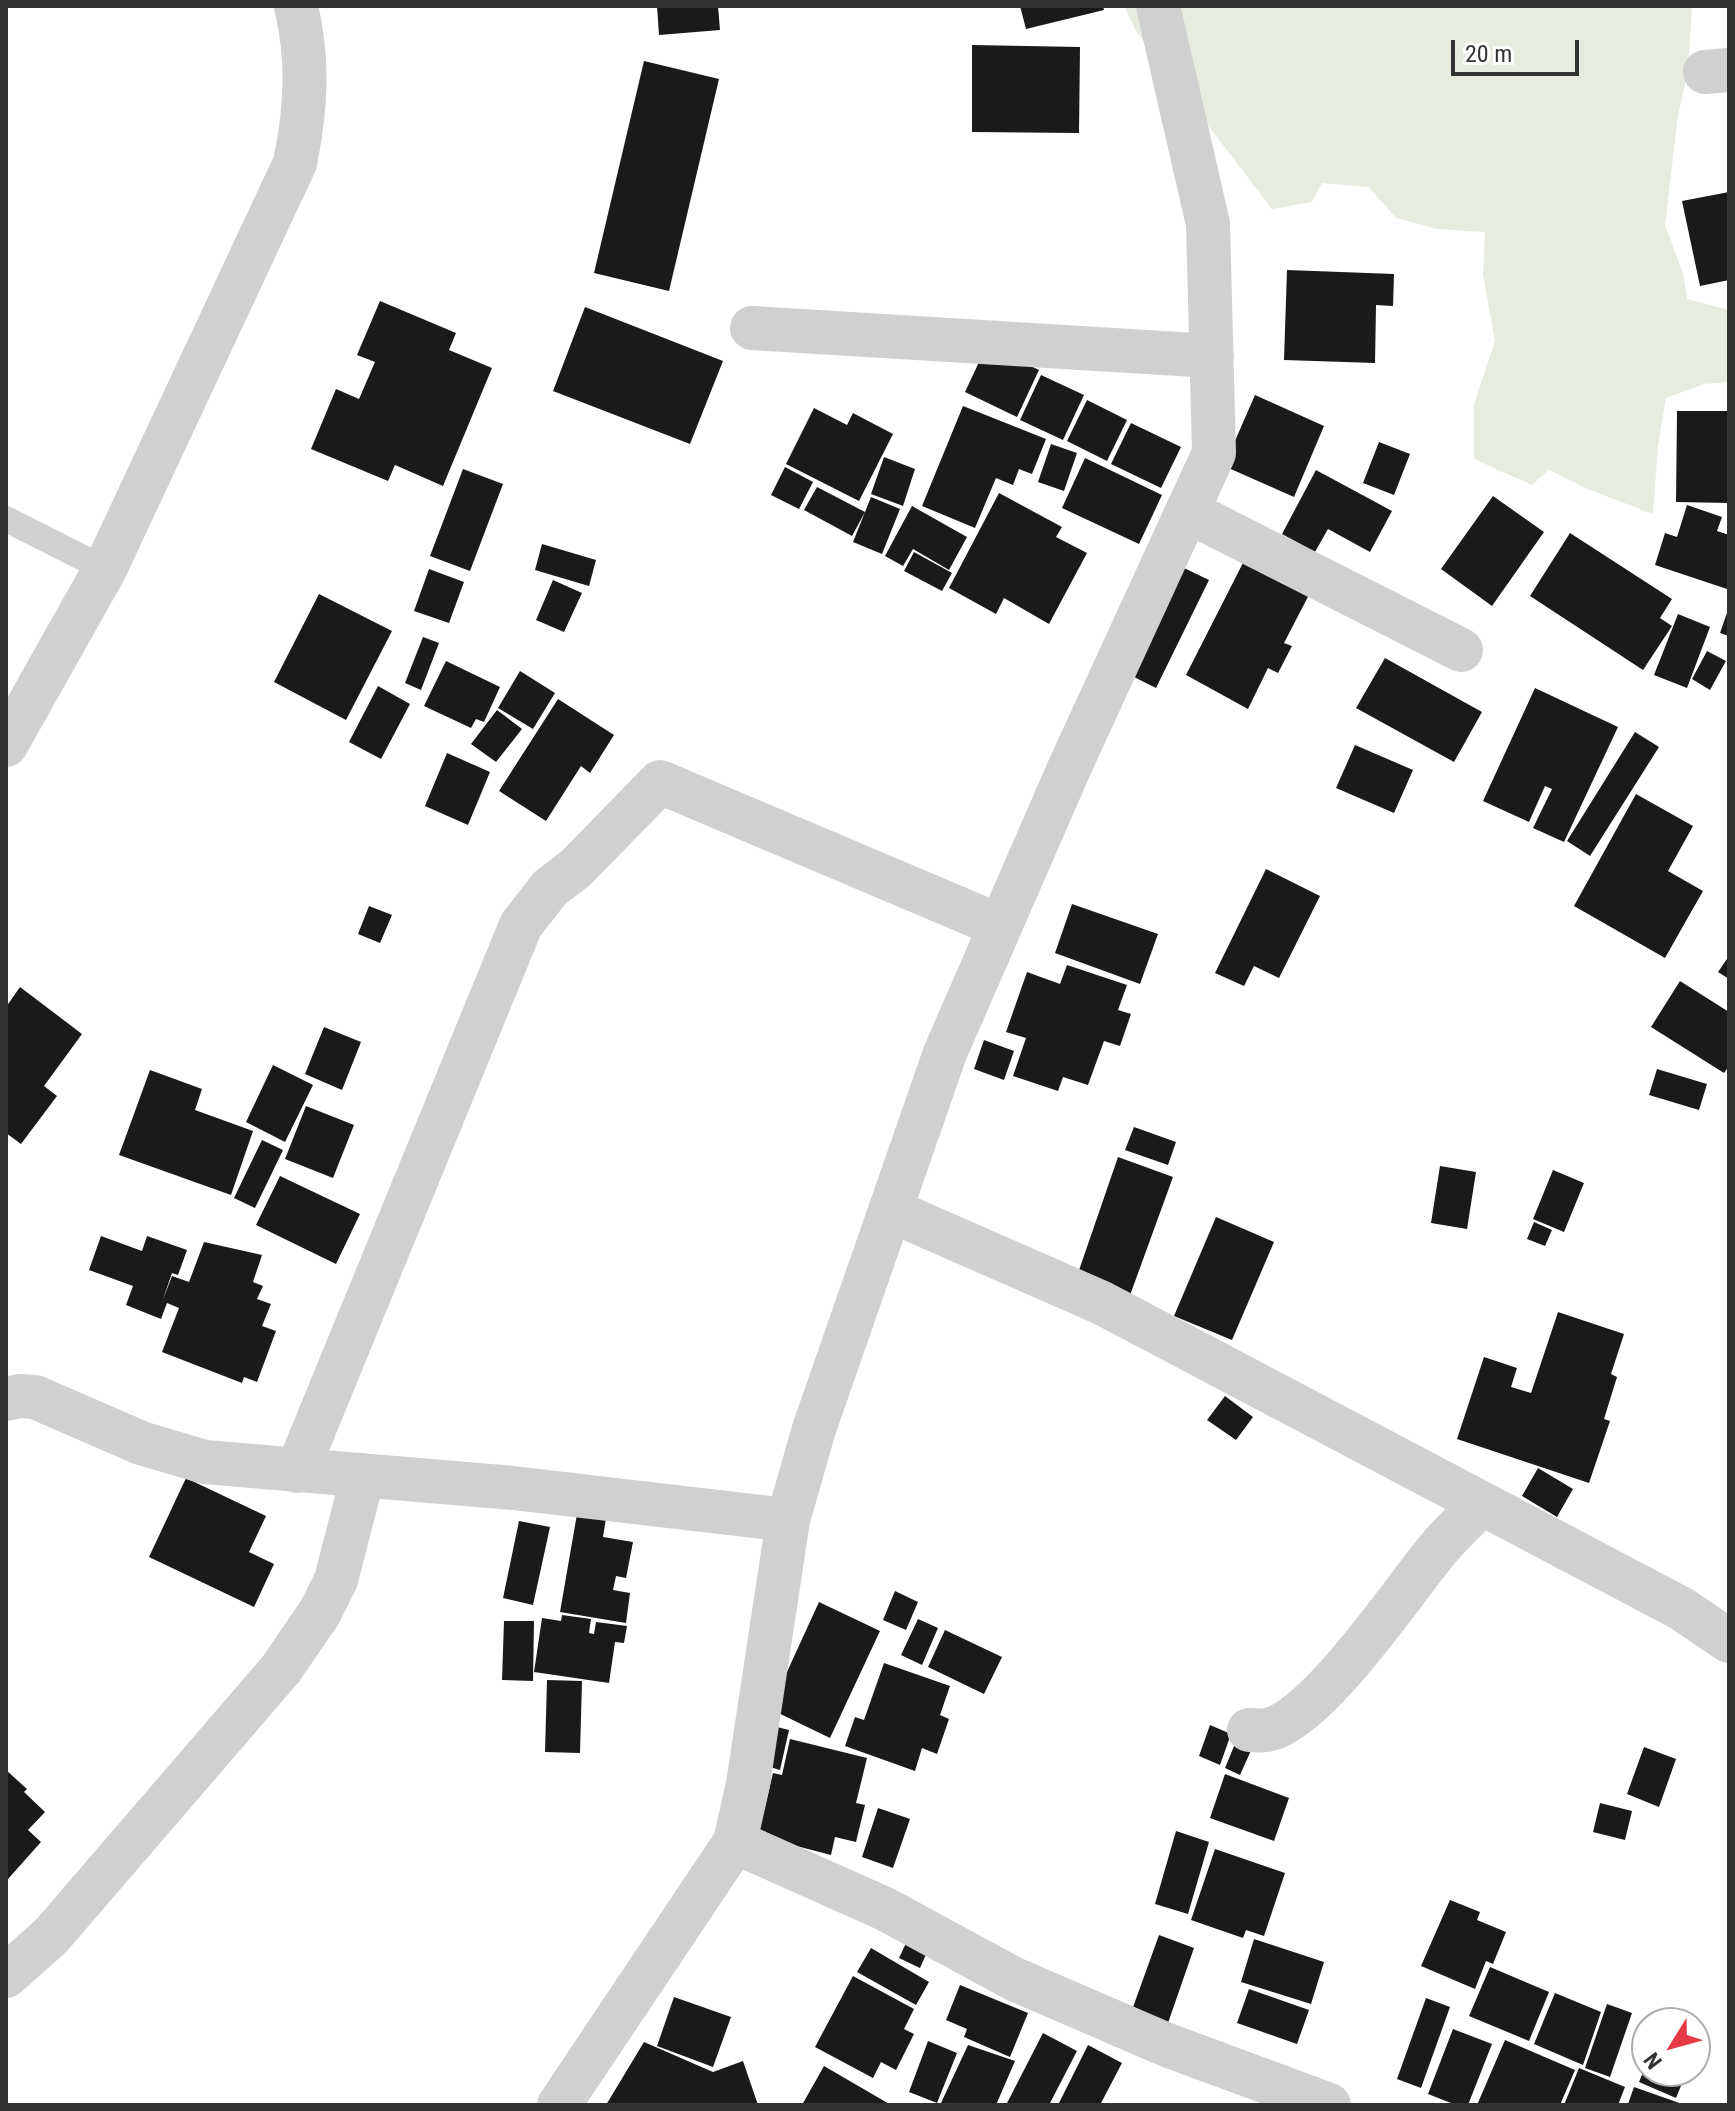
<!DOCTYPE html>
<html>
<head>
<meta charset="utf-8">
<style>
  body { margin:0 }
  #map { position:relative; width:1735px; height:2111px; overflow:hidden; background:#fff; font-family:"Roboto Condensed",sans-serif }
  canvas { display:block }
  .frame { position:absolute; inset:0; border:8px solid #333; pointer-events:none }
  .north { position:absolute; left:1631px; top:2007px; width:80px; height:80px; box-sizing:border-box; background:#fff; border:2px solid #adadad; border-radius:50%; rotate:233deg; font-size:22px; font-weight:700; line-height:32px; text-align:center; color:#333 }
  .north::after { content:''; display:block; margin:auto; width:28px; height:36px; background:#e63946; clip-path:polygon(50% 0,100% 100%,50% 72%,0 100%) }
  .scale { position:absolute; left:1451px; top:40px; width:128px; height:36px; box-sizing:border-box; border:4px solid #333; border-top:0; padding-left:10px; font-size:24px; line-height:28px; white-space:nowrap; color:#333; -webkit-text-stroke:6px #fff; paint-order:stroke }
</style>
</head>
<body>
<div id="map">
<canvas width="1735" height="2111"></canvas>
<div class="frame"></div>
<div class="north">N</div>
<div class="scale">20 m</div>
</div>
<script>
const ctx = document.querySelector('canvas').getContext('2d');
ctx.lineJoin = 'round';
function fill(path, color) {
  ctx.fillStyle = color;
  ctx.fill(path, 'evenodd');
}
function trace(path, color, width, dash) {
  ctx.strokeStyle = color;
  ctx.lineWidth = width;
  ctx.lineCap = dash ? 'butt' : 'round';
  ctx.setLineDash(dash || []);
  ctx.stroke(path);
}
const green = new Path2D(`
  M1124,6h568l-4,66 -10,43 -13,110 18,48 4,26 42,11v72l-25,2 -38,14 -8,48 -5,68 -63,-24 -41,-20 -17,15 -58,-26v-55l21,-63 -12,-67 2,-42 -47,-3 -42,-11 -27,-31 -47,-4 -10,19 -40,7 -136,-178z`);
const building = new Path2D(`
  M657,6h61l2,24 -61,5z
  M1020,6h83l1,4 -78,19z
  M972,45l108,2 -1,86 -107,-1z
  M644,61l75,18 -50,212 -75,-18z
  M1729,192v88l-29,6 -18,-85z
  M1287,270l107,4 -1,32 -17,-1 -1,58 -91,-3z
  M380,301l76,32 -7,17 43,18 -49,118 -48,-21 -7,16 -77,-32 25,-60 23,10 16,-37 -18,-7z
  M585,307l138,54 -33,83 -137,-53z
  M987,345l52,25 -22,47 -52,-25z
  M1041,375l43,20 -21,45 -43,-20z
  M1255,395l69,31 -30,71 -70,-31z
  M1087,400l40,20 -20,41 -40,-20z
  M963,406l83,33 -14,35 -13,-5 -6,16 -17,-7 -21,50 -53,-22z
  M814,408l33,17 6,-12 40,21 -34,67 -73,-37z
  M1677,411h52v92l-53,-1z
  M1131,423l50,24 -20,41 -50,-24z
  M1379,442l31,12 -16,41 -31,-12z
  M1051,444l26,9 -13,38 -26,-9z
  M884,457l31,12 -12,37 -32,-12z
  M1085,458l77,37 -23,49 -77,-36z
  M785,467l28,15 -14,27 -28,-14z
  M463,469l40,15 -33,87 -40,-15z
  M1316,470l76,41 -22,41 -42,-23 -13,23 -33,-18z
  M817,487l48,25 -13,24 -48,-26z
  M999,493l63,34 -6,10 31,16 -38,71 -45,-26 -8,16 -47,-26z
  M1493,496l51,36 -52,74 -51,-37z
  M871,497l29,12 -18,45 -29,-12z
  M1687,505l35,12 -5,14 12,4v46l-2,8 -72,-24 10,-32 12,4z
  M912,506l55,31 -18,33 -36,-21 -10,17 -18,-10z
  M1570,533l102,66 -12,19 12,8 -29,44 -113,-74z
  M542,544l54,16 -7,26 -54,-16z
  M914,552l38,21 -10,18 -38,-20z
  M1247,555l65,34 -28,54 8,3 -14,27 -10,-5 -20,41 -62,-34z
  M1182,567l27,13 -53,108 -26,-13z
  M429,569l35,13 -15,41 -35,-12z
  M553,580l29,13 -18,39 -28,-12z
  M319,594l73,37 -46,89 -72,-38z
  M1729,607v29l-9,-3z
  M1678,614l32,13 -23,61 -33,-13z
  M423,637l16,6 -18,47 -16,-7z
  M1707,651l19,10 -16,29 -18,-11z
  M1385,658l97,54 -28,50 -98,-54z
  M446,661l54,26 -16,35 -8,-3 -5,9 -47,-22z
  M520,671l35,22 -22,36 -35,-21z
  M378,686l32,18 -29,55 -32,-17z
  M1535,688l83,39 -54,115 -31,-14 19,-39 -7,-3 -16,36 -46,-21z
  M558,699l56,36 -24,38 -9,-7 -35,55 -47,-30z
  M497,710l25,19 -26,33 -25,-18z
  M1635,732l24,15 -69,109 -23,-15z
  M1355,745l58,25 -19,43 -58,-25z
  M447,753l43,19 -22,53 -43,-19z
  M1636,794l57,32 -25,45 35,20 -38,67 -91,-52z
  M1266,869l54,27 -41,82 -25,-12 -10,20 -29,-13z
  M1072,904l86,30 -18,50 -85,-31z
  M369,906l23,9 -12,28 -22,-9z
  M1729,956v23l-11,-7z
  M1067,965l60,20 -9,25 13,4 -11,32 -16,-5 -16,44 -25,-8 -5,14 -45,-15 13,-38 -20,-6 21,-60 33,12z
  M1680,981l49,31v54l-5,7 -73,-46z
  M20,987l62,47 -38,52 13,10 -36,48 -15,-11v-126z
  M324,1027l37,15 -19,48 -37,-16z
  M984,1040l30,11 -10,29 -30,-11z
  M273,1065l40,20 -28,57 -39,-20z
  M1657,1069l50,15 -8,26 -50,-15z
  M150,1070l52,19 -7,21 58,21 -22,64 -112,-40z
  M306,1106l48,19 -21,53 -48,-19z
  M1134,1127l42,15 -8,23 -43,-15z
  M262,1140l21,10 -28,58 -21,-10z
  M1118,1157l55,20 -44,121 -53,-19z
  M1440,1166l36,6 -9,57 -36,-6z
  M1553,1170l31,13 -20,49 -31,-13z
  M280,1176l80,38 -24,50 -80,-39z
  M1216,1217l58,25 -42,98 -58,-24z
  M1534,1222l18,8 -7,16 -18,-7z
  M101,1236l41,15 5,-15 40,14 -9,25 -6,-2 -10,29 10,-26 17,6 15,-40 58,13 -9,27 10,4 -6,13 14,5 -9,22 14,5 -19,51 -13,-5 -2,6 -80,-31 17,-44 -12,-5 -6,16 -35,-14 7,-19 -44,-16z
  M1558,1312l66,22 -13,40 6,3 -13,42 6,2 -21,62 -132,-44 27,-82 33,11 -6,19 20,6z
  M1225,1396l28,21 -17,23 -29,-20z
  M1538,1468l35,21 -16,28 -35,-21z
  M186,1478l80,38 -17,36 25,12 -20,43 -105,-50z
  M577,1514l29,4 -3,19 30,5 -7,36 -10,-2 -3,14 17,3 -4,30 -66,-11z
  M519,1521l31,6 -17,78 -30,-7z
  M895,1591l23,11 -12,28 -23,-10z
  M819,1602l61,29 -50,107 -60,-29z
  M562,1615l29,4 -2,14 5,1 2,-12 31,4 -3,17 -9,-1 -6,41 -75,-11 8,-54 19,3z
  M918,1619l20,9 -16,37 -21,-10z
  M504,1621h30l-1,60 -31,-1z
  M945,1630l57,27 -18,37 -56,-27z
  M884,1663l66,23 -10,29 9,4 -12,35 -15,-6 -7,23 -70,-25 10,-29 9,3z
  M547,1680l35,1 -2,72 -35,-1z
  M1210,1725l21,9 -11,31 -21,-9z
  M773,1726l16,4 -9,40 -17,-5z
  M790,1739l77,19 -11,45 9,2 -9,37 -21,-5 -4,18 -73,-19 15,-63 9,2z
  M1237,1739l16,7 -13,29 -15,-7z
  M1644,1747l32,12 -17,48 -32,-13z
  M6,1770l21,19 -3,3 21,20 -17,18 13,12 -33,37z
  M1225,1774l64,24 -15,43 -64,-23z
  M1600,1803l32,8 -7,29 -32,-8z
  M878,1808l32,11 -17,49 -31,-11z
  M1176,1831l33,11 -21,72 -33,-10z
  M1215,1849l70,24 -21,63 -18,-6 -3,8 -52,-18z
  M1450,1900l30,12 -3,8 29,12 -13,32 -7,-3 -11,28 -54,-23z
  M1159,1935l35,13 -26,75 -36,-13z
  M1254,1939l70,23 -13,42 -70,-22z
  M907,1941l21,9 -8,18 -21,-10z
  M871,1948l58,34 -13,23 -59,-33z
  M1490,1967l59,25 -20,49 -60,-25z
  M853,1976l61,33 -10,20 10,5 -18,36 -15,-8 -8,16 -58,-31z
  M960,1985l68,28 -18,44 -46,-20 3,-8 -21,-9z
  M1249,1989l60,21 -12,34 -60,-21z
  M1555,1993l46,19 -18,53 -49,-21z
  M674,1997l57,20 -18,50 -56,-21z
  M1426,1998l24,9 -29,81 -24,-9z
  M1607,2004l25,9 -22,64 -25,-9z
  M1453,2029l39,15 -24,61h-12l-28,-11z
  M1043,2033l34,18 -28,54h-43z
  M1505,2040l70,30 -15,35h-83z
  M928,2041l29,12 -20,50 -28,-11z
  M644,2042l69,30 30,-11 15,44h-152z
  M968,2045l47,16 -19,44h-50l-5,-2z
  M1088,2045l34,18 -22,42h-42z
  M1647,2063v8h40l-11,27 -37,-16z
  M824,2066l67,39h-89z
  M1579,2068l46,19 -7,18h-54z
  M1634,2087l51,18 -57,-1z`);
const lane = new Path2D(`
  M6,519l99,50`);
const street = new Path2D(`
  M1705,72l24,-2
  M752,328l460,28
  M1187,511l274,139
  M6,745l99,-176 190,-406c11,-54 14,-102 1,-157
  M890,1210l212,93 580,306 47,32
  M6,1399l14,-3 15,1 106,46 64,19 308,26 275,32
  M297,1471l224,-546 29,-37 26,-20 84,-86 340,144
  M1249,1730c6,0 13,1 18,0 48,-8 135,-137 167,-176 14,-18 31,-33 47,-50
  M735,1842l150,67 129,70 153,66 162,60
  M6,1976l45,-40 230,-267 39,-57 16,-32 27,-105
  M559,2105l176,-263 13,-58 40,-264 26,-91 131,-376 126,-289 143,-311 -6,-229 -50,-218`);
fill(green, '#e6ecdf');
fill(building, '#1a1a1a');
trace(lane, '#d0d0d0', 26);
trace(street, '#d0d0d0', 44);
</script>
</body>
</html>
